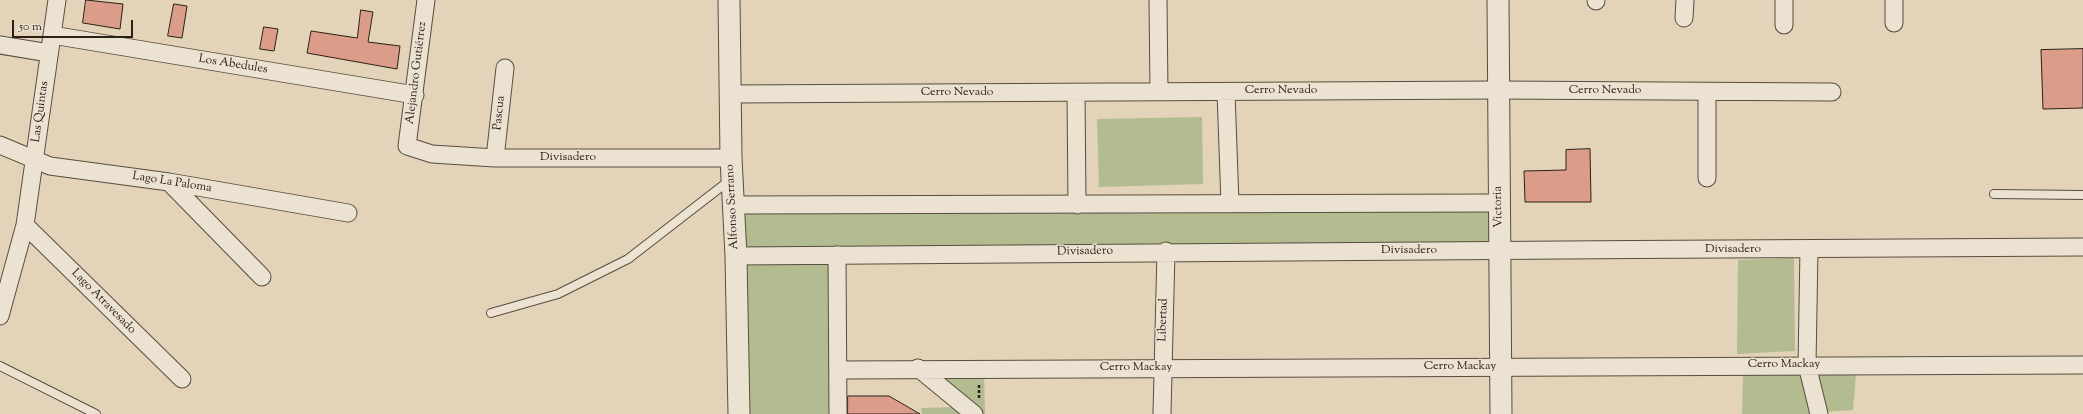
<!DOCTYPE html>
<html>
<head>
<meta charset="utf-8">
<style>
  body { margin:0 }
  #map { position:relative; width:2083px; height:414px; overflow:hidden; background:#e2d3b9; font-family:"Sorts Mill Goudy",serif }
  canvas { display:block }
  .scale { position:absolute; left:12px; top:20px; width:121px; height:18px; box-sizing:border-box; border:2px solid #2a2016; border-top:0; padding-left:5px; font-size:12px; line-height:14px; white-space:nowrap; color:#2a2016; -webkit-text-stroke:3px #ece2d2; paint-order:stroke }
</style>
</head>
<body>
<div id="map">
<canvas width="2083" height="414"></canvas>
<div class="scale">50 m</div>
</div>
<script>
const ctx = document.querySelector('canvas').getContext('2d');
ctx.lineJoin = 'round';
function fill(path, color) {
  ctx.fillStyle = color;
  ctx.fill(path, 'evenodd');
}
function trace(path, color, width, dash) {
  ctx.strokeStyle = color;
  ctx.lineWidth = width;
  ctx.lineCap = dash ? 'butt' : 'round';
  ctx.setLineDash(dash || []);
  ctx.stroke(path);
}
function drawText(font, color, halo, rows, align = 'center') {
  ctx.font = font + ' "Sorts Mill Goudy",serif';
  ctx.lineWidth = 3;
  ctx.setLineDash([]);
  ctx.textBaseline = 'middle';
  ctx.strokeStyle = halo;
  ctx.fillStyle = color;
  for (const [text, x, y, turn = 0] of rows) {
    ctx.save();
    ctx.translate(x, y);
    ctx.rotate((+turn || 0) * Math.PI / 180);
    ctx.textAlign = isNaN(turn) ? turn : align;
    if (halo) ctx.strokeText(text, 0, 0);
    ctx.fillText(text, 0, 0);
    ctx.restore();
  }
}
const green = new Path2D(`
  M1202,117l1,67 -104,3 -2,-68z
  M1493,207v39l-751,1 -1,-34z
  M1794,258l1,93 -58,3 1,-94z
  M831,262l1,152h-85l-5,-151z
  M984,372l1,42h-5l-49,-41z
  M1743,374l113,1 -3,35 -33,2 1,2h-79z
  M955,407l8,7h-41l-1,-6z`);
const building = new Path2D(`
  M86,0l37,4 -3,25 -37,-6z
  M174,4l13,2 -5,32 -14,-2z
  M361,10l12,2 -5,30 32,4 -3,23 -90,-16 4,-22 46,7z
  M264,27l14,2 -4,22 -14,-2z
  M2083,49v59l-40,1 -2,-59z
  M1590,149l1,53h-66l-1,-31 42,-1v-20z
  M848,396h41l31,18h-72z`);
const path = new Path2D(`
  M979,385v13`);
const service = new Path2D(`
  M1994,194l89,1
  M491,313l67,-19 70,-35 102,-79
  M0,366l96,48`);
const minor = new Path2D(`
  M426,0l-19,146 25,8 63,4h236
  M1158,0l1,92
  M1596,1v-1
  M1684,18l1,-18
  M1894,23v-23
  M1784,25v-25
  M52,35l363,60
  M0,45l49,8
  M1076,92l1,113
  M1226,92l4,112
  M1707,92v86
  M730,94l768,-4 334,2
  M0,145l50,21 119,16 179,31
  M495,158l10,-90
  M169,182l93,95
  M733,205l766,-2
  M25,225l157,154
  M1809,249l-2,116 12,49
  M837,255l1,159
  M736,256c449,-5 898,-6 1347,-9
  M0,316l25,-91 32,-225
  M918,368l56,46
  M838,370l1245,-5
  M1162,414l4,-163`);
const tertiary = new Path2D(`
  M729,0l2,158 5,98 3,158
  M1498,0l3,414`);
const streetNames = [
  ["Los Abedules",233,65,9],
  ["Alejandro Gutiérrez",417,73,-83],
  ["Cerro Nevado",1281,91],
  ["Cerro Nevado",1605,91],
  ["Cerro Nevado",957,93],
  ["Las Quintas",41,112,-82],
  ["Pascua",500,113,-84],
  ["Divisadero",568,158],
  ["Lago La Paloma",172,183,9],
  ["Alfonso Serrano",733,207,-93],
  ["Victoria",1499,207,-91],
  ["Divisadero",1733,250],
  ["Divisadero",1409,251],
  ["Divisadero",1085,252,-1],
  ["Lago Atravesado",103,302,45],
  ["Libertad",1164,320,-88],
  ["Cerro Mackay",1784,365],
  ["Cerro Mackay",1460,367],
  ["Cerro Mackay",1136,368]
];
fill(green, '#b2bc90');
fill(building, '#db9d8a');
trace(building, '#2a2016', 1);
trace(service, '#584d3f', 10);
trace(minor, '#584d3f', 19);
trace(tertiary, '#584d3f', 23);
trace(path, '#2a2016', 2.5, [3, 2]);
trace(service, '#ece2d2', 8);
trace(minor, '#ece2d2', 17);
trace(tertiary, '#ece2d2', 21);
drawText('12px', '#2a2016', '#ece2d2', streetNames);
</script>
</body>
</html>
